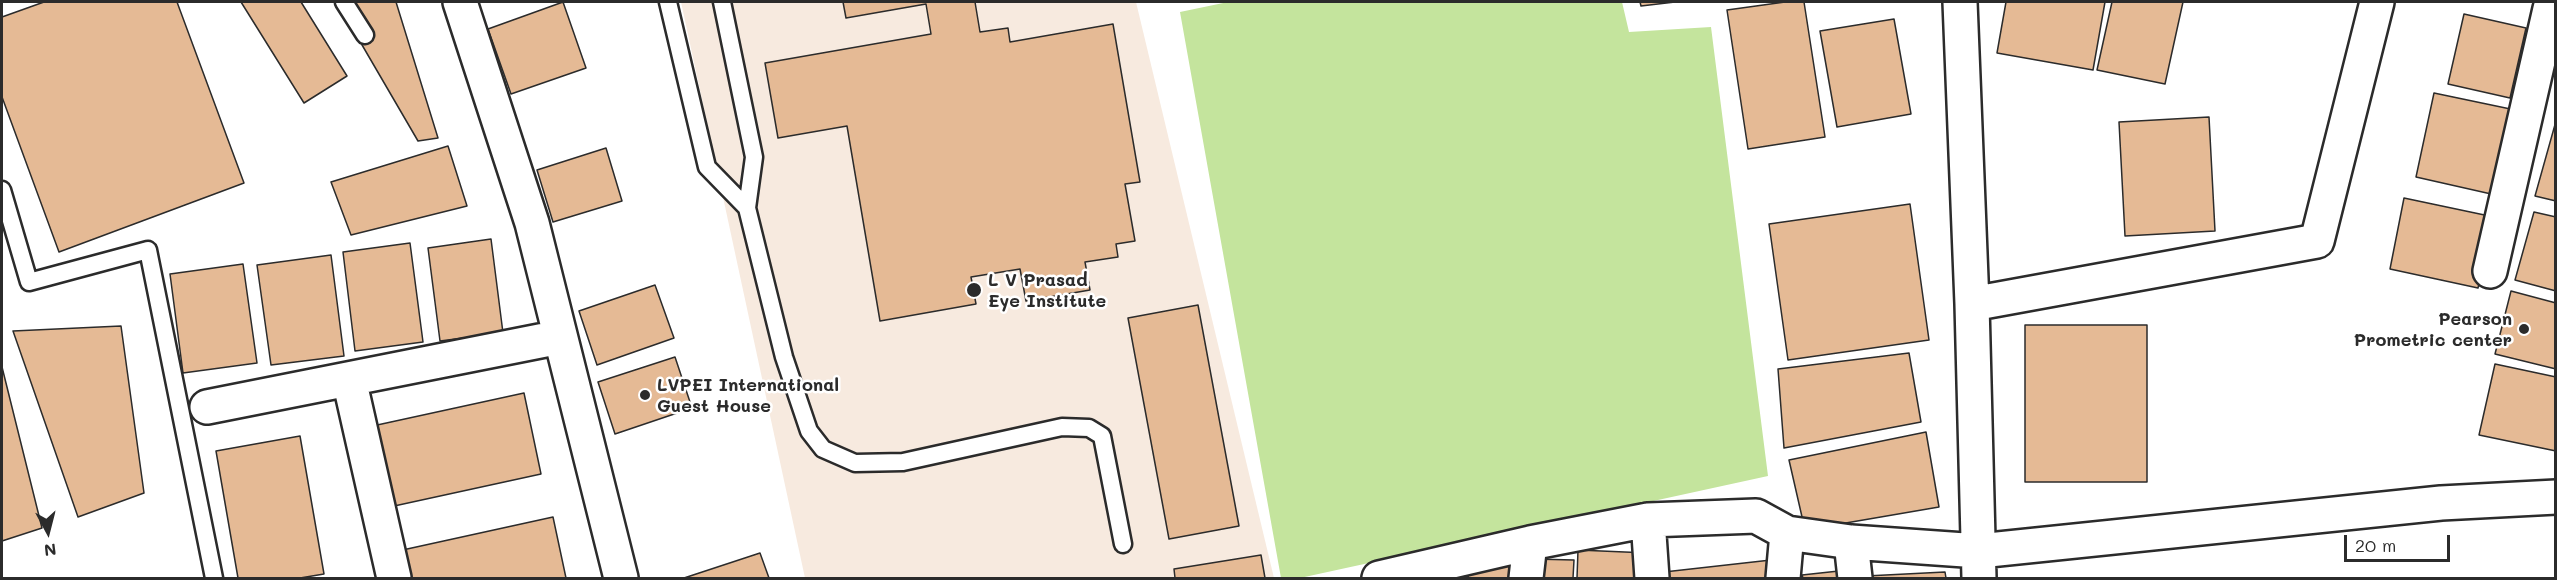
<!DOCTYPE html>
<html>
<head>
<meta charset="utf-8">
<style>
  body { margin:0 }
  #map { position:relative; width:2557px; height:580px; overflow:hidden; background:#fff; font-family:Mali,sans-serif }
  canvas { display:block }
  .frame { position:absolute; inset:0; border:3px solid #2b2b2b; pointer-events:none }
  .north { position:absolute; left:18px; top:502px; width:60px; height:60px; -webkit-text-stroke:4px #fff; paint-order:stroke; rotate:173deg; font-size:16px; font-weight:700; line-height:24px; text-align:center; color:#2b2b2b }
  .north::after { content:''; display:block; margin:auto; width:21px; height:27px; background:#2b2b2b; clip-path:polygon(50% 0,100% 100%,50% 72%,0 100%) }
  .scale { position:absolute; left:2344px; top:535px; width:106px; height:27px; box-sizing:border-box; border:3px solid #2b2b2b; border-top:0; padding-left:8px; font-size:18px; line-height:21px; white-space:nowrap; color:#2b2b2b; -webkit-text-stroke:4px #fff; paint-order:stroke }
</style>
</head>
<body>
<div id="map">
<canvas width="2557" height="580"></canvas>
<div class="frame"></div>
<div class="north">N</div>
<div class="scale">20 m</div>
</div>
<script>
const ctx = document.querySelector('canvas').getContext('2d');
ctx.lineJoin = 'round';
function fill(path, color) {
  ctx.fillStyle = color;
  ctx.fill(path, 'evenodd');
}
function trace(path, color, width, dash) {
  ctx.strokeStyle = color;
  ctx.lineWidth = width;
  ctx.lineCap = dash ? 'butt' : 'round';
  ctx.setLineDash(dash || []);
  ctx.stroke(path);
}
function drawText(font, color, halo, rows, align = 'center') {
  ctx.font = font + ' Mali,sans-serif';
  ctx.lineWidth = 5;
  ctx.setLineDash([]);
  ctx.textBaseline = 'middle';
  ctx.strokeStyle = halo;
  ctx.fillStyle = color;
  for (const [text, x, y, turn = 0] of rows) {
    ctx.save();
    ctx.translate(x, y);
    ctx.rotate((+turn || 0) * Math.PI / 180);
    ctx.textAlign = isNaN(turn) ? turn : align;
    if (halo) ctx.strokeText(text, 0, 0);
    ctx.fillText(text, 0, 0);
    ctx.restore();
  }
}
const built = new Path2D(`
  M681,2h455l138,576h-469z`);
const green = new Path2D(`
  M1228,2h394l7,30 82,-5 57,449 -468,102h-19l-101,-566z`);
const building = new Path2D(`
  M44,2h133l67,181 -185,69 -57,-155v-80z
  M241,2h60l46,74 -43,27z
  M337,2h59l42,136 -20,3z
  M563,2l23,66 -75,26 -23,-65z
  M843,2h132l5,30 28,-4 2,14 103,-18 27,158 -15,2 10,57 -19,3 2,13 -33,5 5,28 -64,11 -6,-32 -49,8 5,27 -96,17 -33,-195 -69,12 -13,-75 166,-29 -5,-30 -80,14z
  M1640,2h35l-34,4z
  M1785,2h19l21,135 -77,12 -21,-139z
  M2006,2h99l-12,68 -96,-17z
  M2112,2h71l-18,82 -68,-14z
  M2464,14l62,14 -16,70 -62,-14z
  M1894,19l17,95 -74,13 -17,-96z
  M2434,93l86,18 -20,85 -84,-19z
  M2209,117l6,114 -90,5 -6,-114z
  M2556,121v80l-21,-5z
  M448,146l19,60 -116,29 -20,-53z
  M606,148l16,53 -69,21 -16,-52z
  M2404,198l90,19 -16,71 -88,-19z
  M1910,204l19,136 -141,20 -19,-136z
  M2534,212l22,5v74l-41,-11z
  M491,239l12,94 -63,8 -12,-93z
  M410,243l13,99 -68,9 -12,-99z
  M331,255l13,101 -73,9 -14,-100z
  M243,264l14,99 -74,10 -13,-99z
  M655,285l19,53 -77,27 -18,-54z
  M2511,291l45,12v66l-61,-15z
  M1198,305l41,221 -70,13 -41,-221z
  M2025,325h122v157h-122z
  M121,326l23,167 -66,24 -65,-186z
  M1909,353l12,69 -137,26 -6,-79z
  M675,357l17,51 -77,26 -17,-52z
  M2495,364l61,13v74l-77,-16z
  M2,367l40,161 -40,13z
  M524,393l17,81 -156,34 -17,-81z
  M1926,432l13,75 -134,23 -16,-70z
  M300,436l24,138 -24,4h-62l-22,-127z
  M553,517l13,61h-162l-6,-27z
  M1578,550l70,3 -2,25h-69z
  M760,553l9,25h-85z
  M1261,555l4,23h-90l-1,-9z
  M1470,558l50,5 -2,15h-50z
  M1533,559l41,1 -1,18h-41z
  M1771,560l-1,18h-106v-6z
  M1848,570v8h-45l-1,-3z
  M1945,572l1,6h-80v-2z`);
const lane = new Path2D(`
  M344,2l21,33
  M668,2l39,165 40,41 37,149 25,74 14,18 32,14 48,-1 159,-35 27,1 13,8 21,108
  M722,2l32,155 -7,51
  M2,190l27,92 119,-32 66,328`);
const street = new Path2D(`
  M460,2l72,221 89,355
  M1960,2l12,302 7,274
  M2490,271l60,-262
  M1972,304l345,-63 60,-239
  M349,379l45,199
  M207,407l353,-70
  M1648,520l4,58
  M1851,542l4,36
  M1379,578l151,-35 118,-23 108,-4 31,17 64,9 128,9 462,-48 115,-6
  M1526,578l4,-35
  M1783,578l4,-45`);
const markers = [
  [974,290,8,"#2b2b2b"],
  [2524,329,6,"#2b2b2b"],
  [645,395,6,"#2b2b2b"]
];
const poiNames = [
  ["L V Prasad",988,280],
  ["Eye Institute",988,301],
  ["Pearson",2512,319,"right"],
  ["Prometric center",2512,340,"right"],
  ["LVPEI International",657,385],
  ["Guest House",657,406]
];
fill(built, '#f7eadf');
fill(green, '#c4e49d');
fill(building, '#e5ba95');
trace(building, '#2b2b2b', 1.5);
trace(lane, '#2b2b2b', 21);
trace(street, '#2b2b2b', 38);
trace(lane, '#fff', 16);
trace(street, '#fff', 33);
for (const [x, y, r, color] of markers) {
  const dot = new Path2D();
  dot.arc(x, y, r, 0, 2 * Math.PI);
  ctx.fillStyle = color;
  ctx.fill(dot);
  trace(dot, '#fff', 2);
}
drawText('bold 18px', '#2b2b2b', '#fff', poiNames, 'left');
</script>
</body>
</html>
